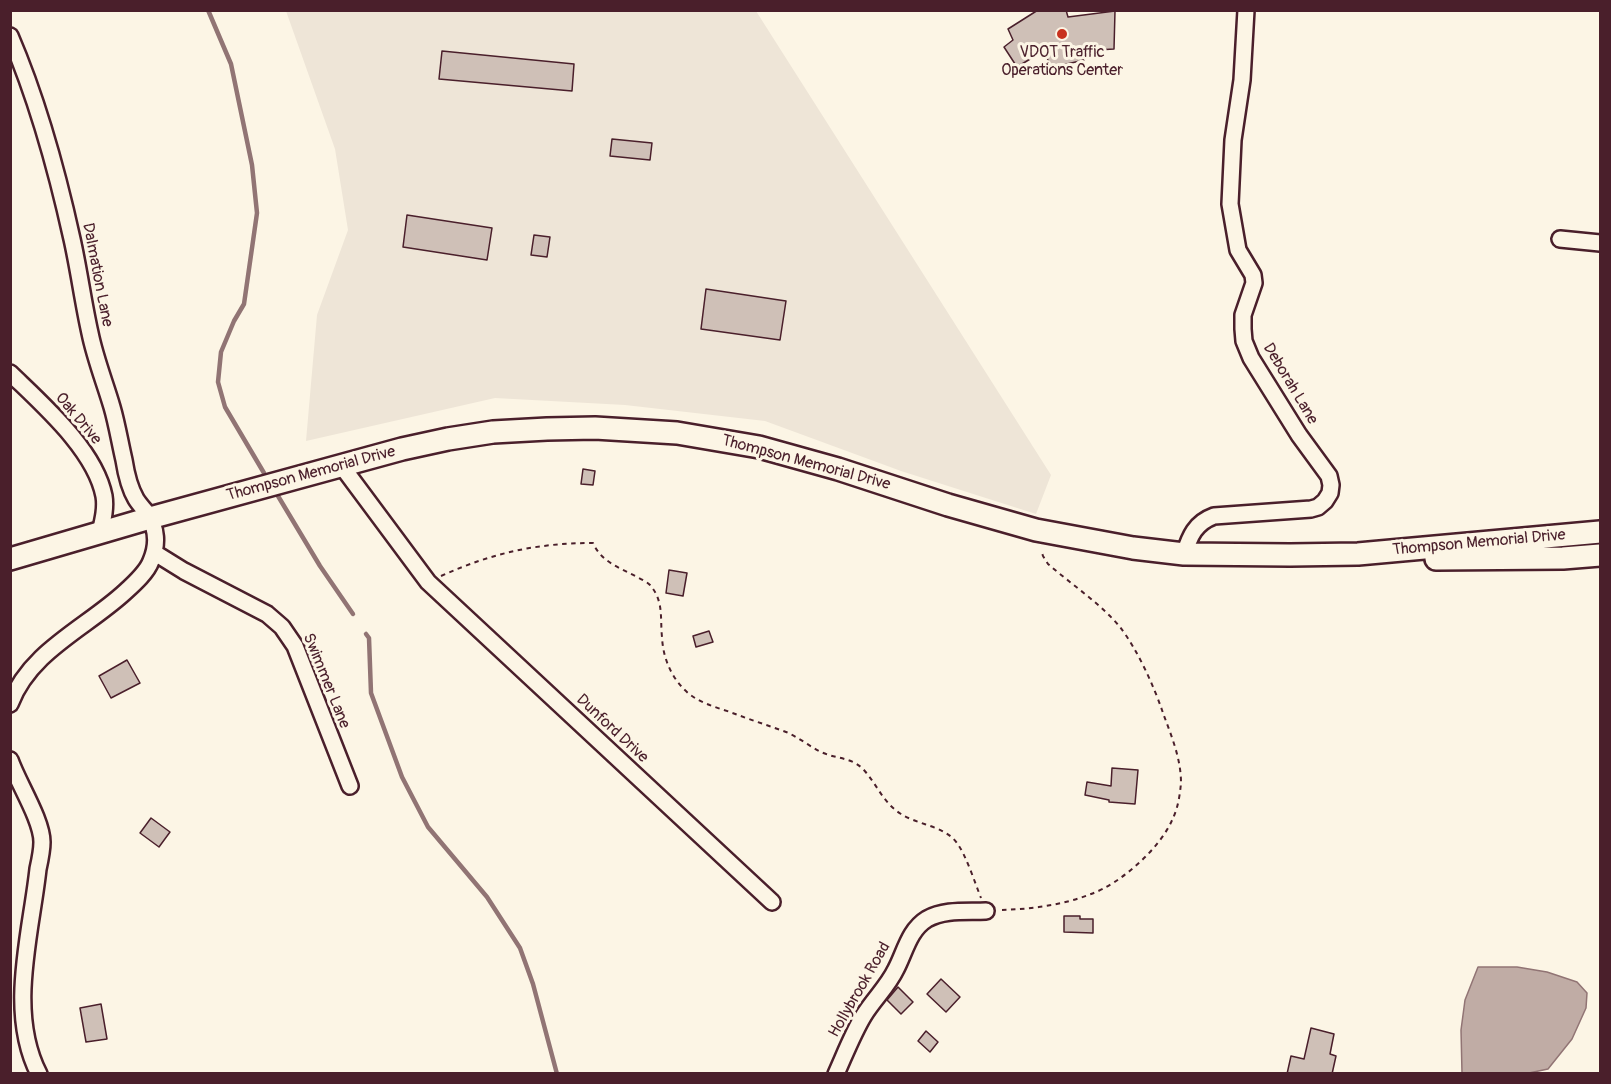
<!DOCTYPE html>
<html>
<head>
<meta charset="utf-8">
<style>
  body { margin:0 }
  #map { position:relative; width:1611px; height:1084px; overflow:hidden; background:#fcf5e5; font-family:Pangolin,sans-serif }
  canvas { display:block }
  .frame { position:absolute; inset:0; border:12px solid #4a1f2b; pointer-events:none }
</style>
</head>
<body>
<div id="map">
<canvas width="1611" height="1084"></canvas>
<div class="frame"></div>
</div>
<script>
const ctx = document.querySelector('canvas').getContext('2d');
ctx.lineJoin = 'round';
function fill(path, color) {
  ctx.fillStyle = color;
  ctx.fill(path, 'evenodd');
}
function trace(path, color, width, dash) {
  ctx.strokeStyle = color;
  ctx.lineWidth = width;
  ctx.lineCap = dash ? 'butt' : 'round';
  ctx.setLineDash(dash || []);
  ctx.stroke(path);
}
function drawText(font, color, halo, rows, align = 'center') {
  ctx.font = font + ' Pangolin,sans-serif';
  ctx.lineWidth = 6;
  ctx.setLineDash([]);
  ctx.textBaseline = 'middle';
  ctx.strokeStyle = halo;
  ctx.fillStyle = color;
  for (const [text, x, y, turn = 0] of rows) {
    ctx.save();
    ctx.translate(x, y);
    ctx.rotate((+turn || 0) * Math.PI / 180);
    ctx.textAlign = isNaN(turn) ? turn : align;
    if (halo) ctx.strokeText(text, 0, 0);
    ctx.fillText(text, 0, 0);
    ctx.restore();
  }
}
const built = new Path2D(`
  M286,11h470l295,464 -15,39 -135,-43 -136,-50 -140,-16 -130,-7 -189,43 11,-126 31,-85 -13,-81z`);
const water = new Path2D(`
  M1478,967h39l30,5 30,10 10,11 -1,15 -14,31 -24,30 -19,4h-67l-1,-43 4,-30z`);
const stream = new Path2D(`
  M208,10l23,54 21,101 5,48 -13,91 -10,17 -13,31 -3,30 7,25 39,66
  M278,496l42,70 33,48
  M366,634l3,4 2,55 31,84 26,50 59,70 33,51 13,36 24,90`);
const building = new Path2D(`
  M1038,10h28l2,7 47,-6 -1,38 -34,2 4,9 -34,8 -5,-18 -28,17 -13,-20 9,-7 -5,-11z
  M442,51l132,13 -2,27 -133,-12z
  M612,139l40,4 -2,17 -40,-4z
  M407,215l85,13 -5,32 -84,-13z
  M534,235l16,2 -3,20 -16,-2z
  M706,289l80,12 -6,39 -79,-11z
  M583,469l12,2 -2,14 -12,-1z
  M669,570l18,3 -4,23 -17,-3z
  M709,631l4,11 -17,5 -3,-11z
  M127,660l13,23 -29,15 -12,-22z
  M1112,768l26,2 -3,34 -26,-2v-2l-24,-5 2,-13 24,4z
  M151,818l19,14 -11,15 -19,-14z
  M1064,916h16v3h13v14l-29,-1z
  M941,979l19,18 -14,15 -19,-18z
  M898,987l15,15 -12,12 -14,-14z
  M101,1004l6,35 -21,3 -6,-34z
  M1311,1028l23,6 -4,20 6,2 -4,18h-45l4,-18 13,3z
  M926,1031l12,11 -8,10 -12,-11z`);
const path = new Path2D(`
  M441,576c51,-23 96,-33 152,-33 9,20 28,25 46,35 4,2 8,4 11,7 14,16 10,33 12,52 1,22 10,42 26,56 12,10 27,14 42,19 18,7 37,13 56,20 12,5 23,14 35,20 15,7 30,5 42,17 14,15 20,34 38,45 17,11 44,12 56,29 9,12 18,40 24,55
  M1002,910c30,-1 61,-5 89,-16 29,-10 70,-46 82,-76 5,-10 7,-24 8,-35 0,-25 -10,-48 -18,-70 -9,-27 -26,-64 -43,-86 -19,-23 -49,-43 -72,-63l-5,-8 -2,-6`);
const street = new Path2D(`
  M10,36c28,65 47,135 62,203 7,31 11,63 18,94 5,25 15,50 22,74 5,17 8,36 12,53 2,13 5,27 12,39 3,5 7,9 11,14 10,15 11,32 4,48 -4,11 -16,22 -26,31 -39,36 -95,59 -115,112
  M1560,239l40,4
  M10,373c33,32 85,77 94,123 2,12 -1,24 -4,37
  M341,465l87,117 344,320
  M155,553l29,18 83,43 15,13 13,19 55,140
  M1184,554c6,-18 11,-31 30,-38l97,-7 7,-2 7,-6 5,-8 1,-8 -2,-9 -30,-41 -48,-77 -7,-17 -1,-12v-14l11,-32 -1,-8 -15,-25 -8,-46 3,-64 9,-60 4,-70
  M10,760c8,23 32,60 32,82 0,9 -2,18 -4,27 -7,65 -31,143 1,205
  M836,1074c9,-20 17,-41 28,-59 10,-16 24,-29 32,-46 9,-17 13,-39 31,-50 18,-10 40,-7 59,-8`);
const secondary = new Path2D(`
  M10,559l140,-41 252,-69 46,-10 45,-7 54,-3 48,-1 82,5 82,14 79,22 110,36 88,25 97,18 51,6 106,1 68,-1 242,-22
  M1436,559l127,-1 37,-3`);
const markers = [
  [1062,34,6,"#c8321e"]
];
const poiNames = [
  ["VDOT Traffic",1062,53],
  ["Operations Center",1062,71]
];
const streetNames = [
  ["Dalmation Lane",97,275,79],
  ["Deborah Lane",1290,384,59],
  ["Oak Drive",78,419,50],
  ["Thompson Memorial Drive",806,463,15],
  ["Thompson Memorial Drive",311,474,-15],
  ["Thompson Memorial Drive",1479,543,-5],
  ["Swimmer Lane",326,681,68],
  ["Dunford Drive",612,729,43],
  ["Hollybrook Road",860,990,-60]
];
fill(built, '#eee5d7');
fill(water, '#c0aca5');
trace(water, '#917474', 1.5);
trace(stream, '#917474', 4.5);
fill(building, '#cfc0b7');
trace(building, '#4a1f2b', 1.5);
trace(street, '#4a1f2b', 20);
trace(secondary, '#4a1f2b', 26);
trace(path, '#4a1f2b', 2, [4.5, 4.5]);
trace(street, '#fcf5e5', 15);
trace(secondary, '#fcf5e5', 21);
for (const [x, y, r, color] of markers) {
  const dot = new Path2D();
  dot.arc(x, y, r, 0, 2 * Math.PI);
  ctx.fillStyle = color;
  ctx.fill(dot);
  trace(dot, '#fcf5e5', 2);
}
drawText('16px', '#4a1f2b', '#fcf5e5', poiNames);
drawText('16px', '#4a1f2b', '#fcf5e5', streetNames);
</script>
</body>
</html>
